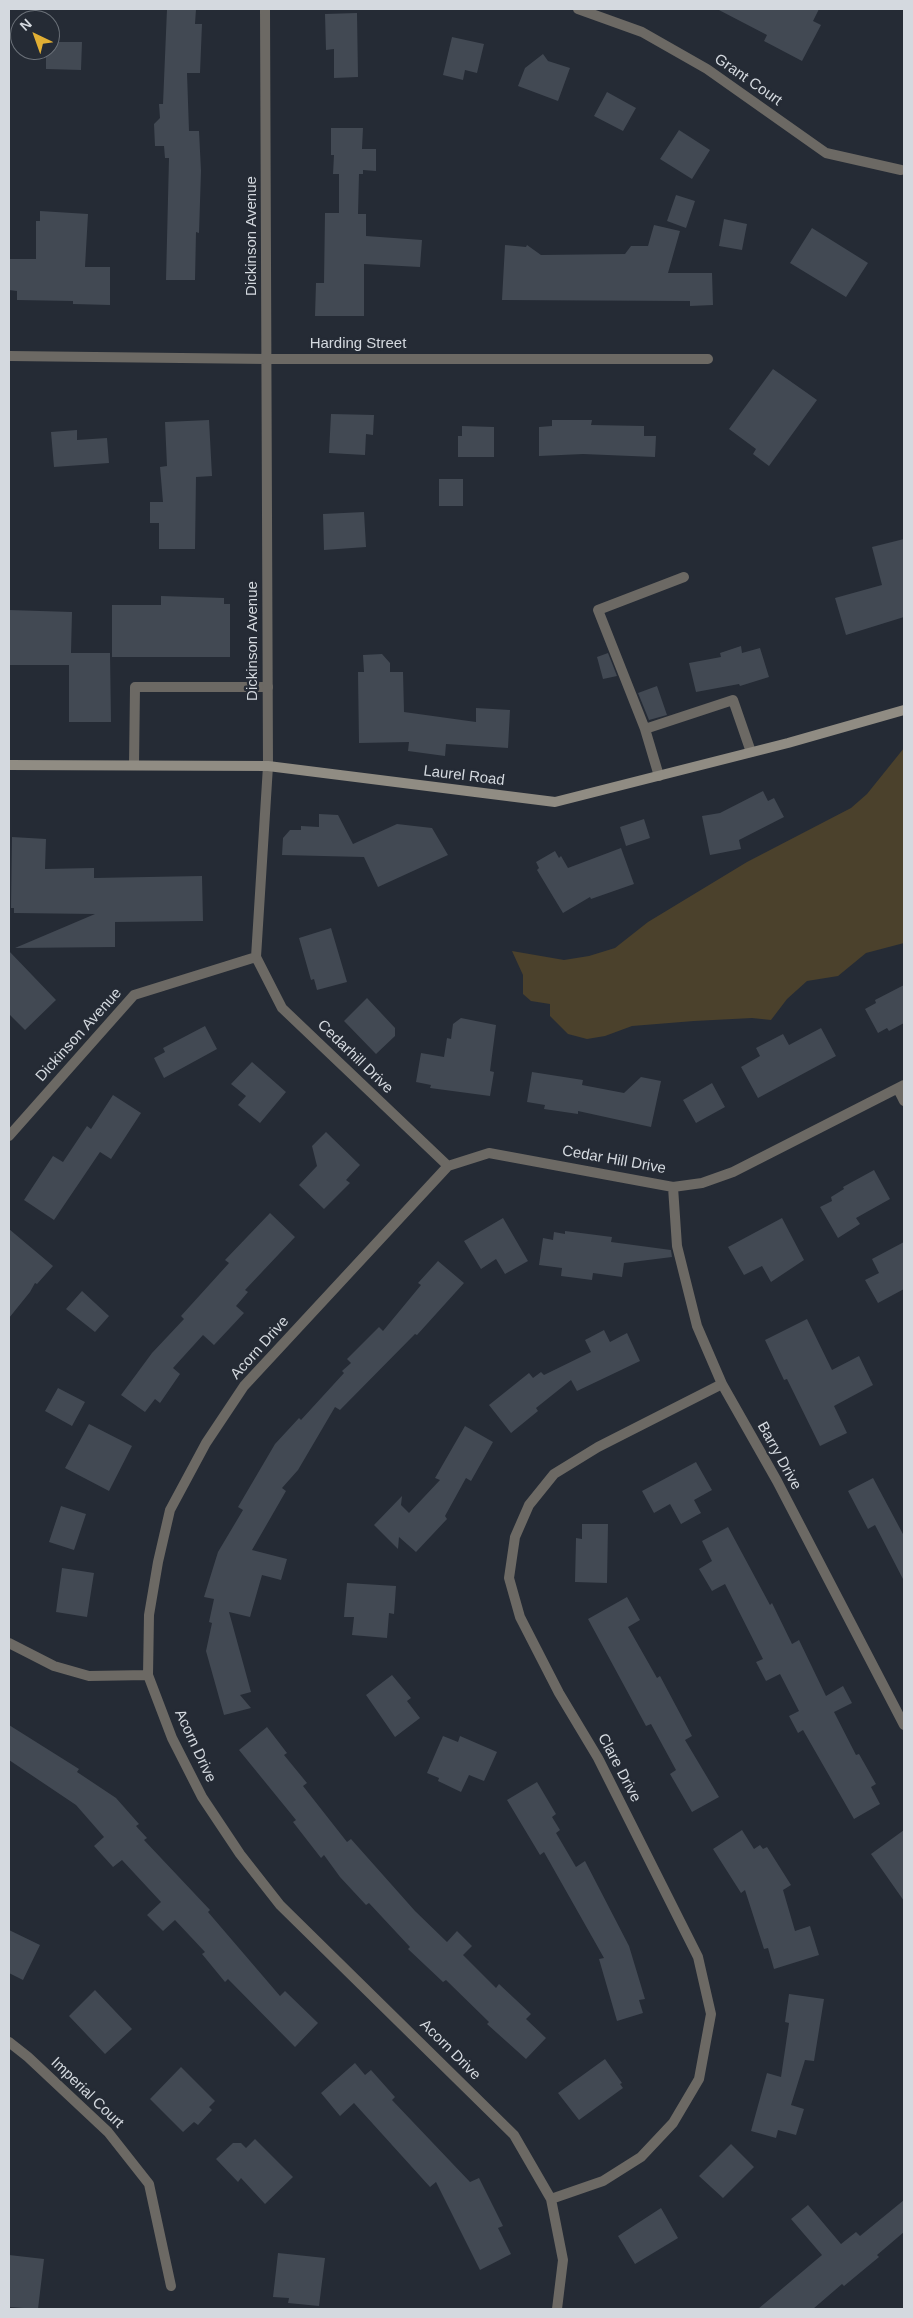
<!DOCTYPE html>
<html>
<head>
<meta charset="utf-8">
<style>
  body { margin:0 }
  #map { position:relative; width:913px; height:2318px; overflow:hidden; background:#252b35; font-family:Helvetica,sans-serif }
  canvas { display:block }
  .frame { position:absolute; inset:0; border:10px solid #d4d9df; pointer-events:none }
  .north { position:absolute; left:10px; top:10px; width:50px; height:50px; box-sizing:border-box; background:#252b35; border:1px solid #6b7179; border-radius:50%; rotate:318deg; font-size:14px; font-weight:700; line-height:20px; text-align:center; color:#d4d9df }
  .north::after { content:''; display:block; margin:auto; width:18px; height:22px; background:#e1af34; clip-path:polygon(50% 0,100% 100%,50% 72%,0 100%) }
</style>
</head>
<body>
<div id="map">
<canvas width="913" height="2318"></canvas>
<div class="frame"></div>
<div class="north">N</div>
</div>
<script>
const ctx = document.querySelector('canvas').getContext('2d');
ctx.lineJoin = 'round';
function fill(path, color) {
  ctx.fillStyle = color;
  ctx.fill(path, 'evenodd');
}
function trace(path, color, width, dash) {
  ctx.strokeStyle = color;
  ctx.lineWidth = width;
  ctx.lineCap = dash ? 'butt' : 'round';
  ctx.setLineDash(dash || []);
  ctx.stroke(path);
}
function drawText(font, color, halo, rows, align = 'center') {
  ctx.font = font + ' Helvetica,sans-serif';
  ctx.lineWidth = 4.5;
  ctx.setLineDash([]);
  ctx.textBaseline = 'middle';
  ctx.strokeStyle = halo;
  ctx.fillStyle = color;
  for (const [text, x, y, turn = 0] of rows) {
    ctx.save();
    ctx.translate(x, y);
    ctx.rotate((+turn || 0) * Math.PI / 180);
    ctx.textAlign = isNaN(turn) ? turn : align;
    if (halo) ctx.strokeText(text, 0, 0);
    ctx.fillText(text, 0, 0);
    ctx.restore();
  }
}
const green = new Path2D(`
  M904,748v195l-38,10 -28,23 -31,5 -20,18 -16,21 -19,-2 -58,3 -62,5 -27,10 -18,3 -19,-5 -18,-18v-12l-19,-3 -8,-7v-19l-11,-24 52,9 25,-4 26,-8 33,-26 99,-60 104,-54 16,-14z`);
const building = new Path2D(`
  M167,9h29l-1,15h7l-2,49h-13l2,58h10l2,40 -2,62 -3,-1 -1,48h-29l3,-122h-4l-1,-12h-9l-1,-22 6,-6 -1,-14h4z
  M717,9h102l-6,12 8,4 -19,36 -38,-20 3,-6z
  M357,13l1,64 -24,1v-29l-8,1 -1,-36z
  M19,19l35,1 -1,22h29l-1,28 -35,-1v-19h4v-30h-30l-1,24z
  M452,37l32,7 -7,29 -12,-3 -2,10 -20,-5z
  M543,54l5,7 22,7 -12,33 -40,-15 7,-18z
  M607,92l29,16 -13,23 -29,-15z
  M331,128h32l-1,21h14v22l-13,-1v4h-4l-1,40h8v22l56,4 -2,27 -56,-3v52h-49l1,-33h8l1,-70h14v-39h-6l1,-19h-3z
  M679,130l31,20 -18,29 -32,-20z
  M676,195l19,6 -9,27 -19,-7z
  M40,211l48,3 -3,53h25v38l-37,-1v-3l-56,-1v-9l-8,-1v-31h27v-38h4z
  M724,219l23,5 -5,26 -23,-4z
  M654,225l26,6 -12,42h44l1,32 -23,1v-5l-188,-1 3,-55 21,2 1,-2 14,10 84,-1 6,-8h17z
  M812,228l56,35 -22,34 -56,-34z
  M773,369l44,31 -48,66 -16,-12 3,-5 -27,-20z
  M331,414l43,1 -1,20 -7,-1 -1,21 -36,-2z
  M209,420l3,56 -16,1 -1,72h-36v-26h-9v-21h13l-3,-35 7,-1 -2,-44z
  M552,420h40l-1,5 53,1v10h12l-1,21 -72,-3 -44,2v-29l13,-1z
  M462,426l32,1v30h-36v-21h4z
  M77,430v10l30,-2 2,25 -55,4 -3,-35z
  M439,479h24v27h-24z
  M364,512l2,35 -42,3 -1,-36z
  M904,539v78l-58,18 -11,-37 47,-13 -10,-38z
  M161,596l63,2v6h6v53h-118v-52h49z
  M9,610l63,2 -1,41h39l1,69h-42v-57h-59z
  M741,646l1,7 18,-5 9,29 -29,9 -1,-2 -43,8 -7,-29 32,-6 -1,-4z
  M608,653l9,23 -14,3 -6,-22z
  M382,654l8,9v9h13l1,40 72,10v-14l34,2 -2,38 -62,-4 -1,12 -37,-5 1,-9 -50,1 -1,-71h6l-1,-17z
  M657,686l10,29 -18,5 -11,-27z
  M763,791l5,10 6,-3 10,19 -45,23 2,9 -31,6 -8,-39 18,-3z
  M319,814l19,1 15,29 44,-20 35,4 16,27 -70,32 -14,-30 -82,-2 1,-17 7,-8h11v-4l18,1z
  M644,819l6,19 -24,8 -6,-19z
  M12,837l34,2 -1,30 49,-1v10l108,-2 1,45 -88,1v25l-100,1 80,-34 -81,-1v-5h-3z
  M621,848l13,36 -43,15 -1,-2 -27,16 -26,-43 2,-2 -3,-6 19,-11 4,7 2,-2 7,12z
  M331,928l16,54 -30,8 -3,-11 -3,1 -12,-42z
  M9,951l47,49 -31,30 -16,-16z
  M904,985v38l-15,8 -2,-3 -9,5 -13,-24 11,-6 -1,-3z
  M367,998l28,30v8l-19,18 -32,-33z
  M461,1018l35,7 -6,46 4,1 -4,24 -60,-8 1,-3 -15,-3 5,-29 23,4 3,-19 4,1 2,-15z
  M205,1026l12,23 -53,29 -10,-20 11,-6 -2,-4z
  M821,1028l15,28 -78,42 -17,-31 19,-11 -4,-8 27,-14 6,11z
  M252,1062l34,30 -26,31 -22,-18 8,-9 -15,-12z
  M532,1072l51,8 -1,5 42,8 17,-16 20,4 -10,46 -73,-16v3l-34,-5 1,-4 -18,-3z
  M712,1083l13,24 -29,16 -13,-23z
  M113,1095l28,18 -30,46 -11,-7 -46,68 -30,-20 29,-44 10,6 24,-36 4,3z
  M326,1132l34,33 -14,15 4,3 -26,26 -25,-24 18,-19 -5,-20z
  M874,1170l16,29 -34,19 4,6 -22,14 -18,-31 12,-6 -1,-4 13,-8 -1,-2z
  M270,1213l25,24 -50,53 3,2 -12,14 8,7 -30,32 -11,-10 -30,33 7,6 -20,29 -5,-4 -10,13 -24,-17 31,-42 32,-34 -3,-3 48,-53 -4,-3z
  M503,1218l25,43 -23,13 -9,-15 -15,10 -17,-28z
  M782,1218l22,42 -33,22 -9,-16 -18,9 -16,-28z
  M9,1229l44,37 -16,18 -2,-1 -5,9 -21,26z
  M565,1231l47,6 -1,5 60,8 1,7 -48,6 -2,14 -29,-4 -1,7 -31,-4 1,-8 -23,-3 4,-27 10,2 1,-8 11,2z
  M904,1242v47l-26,14 -13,-23 14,-7 -7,-14z
  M438,1261l26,22 -47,52 -2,-1 -75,76 -5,-3 -37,63 -16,18 4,3 -34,59 35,9 -6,21 -19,-5 -12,42 -21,-5 22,80 -11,3 11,13 -27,7 -18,-64 6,-28 -3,-1 5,-23 -10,-2 14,-45 25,-42 -5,-3 37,-63 24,-26 2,2 43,-47 -2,-2 9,-8 -4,-4 32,-32 4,4 38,-46 -3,-2z
  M82,1291l27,25 -14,16 -29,-23z
  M807,1319l25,51 27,-14 14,29 -39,21 13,27 -27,13 -33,-67 -3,1 -19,-40z
  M604,1330l6,12 17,-9 13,28 -63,30 -6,-11 -35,28 2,3 -27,22 -22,-28 40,-32 4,5 8,-6 3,3 47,-23 -6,-12z
  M58,1388l27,14 -13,24 -27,-15z
  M89,1424l43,22 -23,45 -44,-23z
  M465,1426l28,16 -22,39 -5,-3 -21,38 2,3 -31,33 -17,-15 -1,12 -24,-24 28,-29 -1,9 8,8 31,-33 -5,-2z
  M696,1462l16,28 -18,10 7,13 -20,11 -11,-20 -16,9 -12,-22z
  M873,1478l31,58v45l-29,-56 -7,4 -20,-38z
  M61,1506l25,8 -12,36 -25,-8z
  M582,1524h26l-1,59 -32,-1 1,-44 6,1z
  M728,1527l42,78 2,-2 20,41 7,-4 27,56 17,-10 9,17 -18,9 22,43 3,-1 17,30 -5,3 9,17 -26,15 -51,-89 -5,3 -9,-17 10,-5 -19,-37 -14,7 -10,-19 7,-3 -38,-75 -13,7 -13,-22 13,-8 -10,-20z
  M62,1568l32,5 -7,44 -31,-5z
  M347,1583l49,3 -2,28 -5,-1 -2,25 -35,-3 2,-18h-10z
  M627,1597l13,23 -12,7 29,51 3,-2 32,60 -7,4 34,57 -27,15 -22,-38 6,-4 -25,-46 -5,2 -58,-107z
  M392,1675l19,23 -4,3 13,17 -25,19 -29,-42z
  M9,1725l70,44 -2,3 39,26 23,26 -3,2 11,12 -3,2 66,70 -2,2 72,84 5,-5 33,32 -23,24 -67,-68 -3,3 -23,-28 3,-2 -30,-32 -12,11 -16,-16 14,-13 -39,-42 -9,7 -19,-21 10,-9 -28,-32 -67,-45z
  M267,1727l20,26 -3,2 23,28 -4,3 44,56 4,-3 64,72 32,31 10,-11 15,15 -9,9 33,33 3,-4 32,30 -5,5 20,19 -20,21 -39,-35 2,-2 -43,-42 -3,2 -35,-33 2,-2 -41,-44 -3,2 -26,-28 -16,-22 -3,3 -28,-36 3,-2 -57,-70z
  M443,1736l15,6 2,-6 37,16 -13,29 -15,-6 -8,17 -23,-11 1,-3 -12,-5z
  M537,1782l19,32 -4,3 8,13 -4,3 20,34 9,-6 44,85 16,53 -6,1 4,13 -26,8 -18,-62 5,-1 -60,-106 -4,3 -33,-55z
  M742,1830l12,19 6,-4 3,4 4,-2 24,38 -8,5 12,41 15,-5 9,29 -45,14 -6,-21 -4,1 -19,-59 -4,3 -28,-44z
  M904,1830v71l-33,-47z
  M9,1930l31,15 -17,35 -14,-7z
  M95,1990l37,39 -27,25 -36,-38z
  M789,1994l35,5 -10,62 -9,-1 -14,45 13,4 -8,26 -18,-5 -2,8 -25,-7 16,-58 14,4 8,-54 -4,-1z
  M605,2059l17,24 -2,1 3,4 -44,32 -21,-27z
  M355,2063l10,12 6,-5 24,27 -3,3 78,82 9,-4 24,48 -5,2 13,26 -31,16 -44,-88 -6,5 -76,-84 -14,13 -19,-23z
  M181,2067l34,34 -6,6 3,3 -14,15 -4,-3 -11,10 -33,-33z
  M255,2139l38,38 -28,27 -24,-26 -3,4 -22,-23 17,-16h8l5,5z
  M731,2144l23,23 -31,31 -24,-22z
  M904,2200v32l-27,23 2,2 -35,29 -2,-2 -29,25h-55l64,-54 -31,-36 17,-14 33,39 15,-12 4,4z
  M661,2208l17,30 -43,26 -17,-28z
  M278,2253l47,5 -6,48 -31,-3 1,-5 -16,-1z
  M9,2255l35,4 -6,50 -29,-2z`);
const lane = new Path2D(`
  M645,729l-47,-119 86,-33
  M134,765l1,-78h133
  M659,776l-14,-47 88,-29 18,52`);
const street = new Path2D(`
  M578,9l64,23 65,37 119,84 75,17
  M9,356l258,3h441
  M256,957l26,51 166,158
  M898,1089l6,12
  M9,1136l125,-141 122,-38 12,-191 -3,-757
  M448,1166l-204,220 -38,57 -36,67 -12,52 -9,53 -1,60 24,63 30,59 38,57 40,51 234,230 37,64 12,61 -6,49
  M448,1166l41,-13 184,34 29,-4 31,-11 171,-87
  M673,1187l4,59 20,80 25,58 55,97 127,244
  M9,1643l45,23 35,10 59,-1
  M9,2042l19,15 80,75 41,52 22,102
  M551,2199l52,-18 38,-24 32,-34 26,-44 12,-65 -13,-57 -100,-199 -39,-65 -39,-76 -11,-39 6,-41 14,-32 25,-31 44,-27 124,-63`);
const secondary = new Path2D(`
  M9,765l259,1 287,36 233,-59 116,-33`);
const streetNames = [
  ["Grant Court",748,80,35],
  ["Dickinson Avenue",252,236,-90],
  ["Harding Street",358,344],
  ["Dickinson Avenue",253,641,-90],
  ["Laurel Road",464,776,7],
  ["Dickinson Avenue",79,1035,-48],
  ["Cedarhill Drive",355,1057,44],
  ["Cedar Hill Drive",614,1160,10],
  ["Acorn Drive",260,1348,-48],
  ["Barry Drive",779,1456,61],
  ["Acorn Drive",195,1746,65],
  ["Clare Drive",619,1768,62],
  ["Acorn Drive",450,2050,45],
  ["Imperial Court",87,2093,44]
];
fill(green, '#4b412c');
fill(building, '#424953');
trace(lane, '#6c6964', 10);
trace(street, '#6c6964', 10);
trace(secondary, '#908c83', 10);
drawText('15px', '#d4d9df', '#252b35', streetNames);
</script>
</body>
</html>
